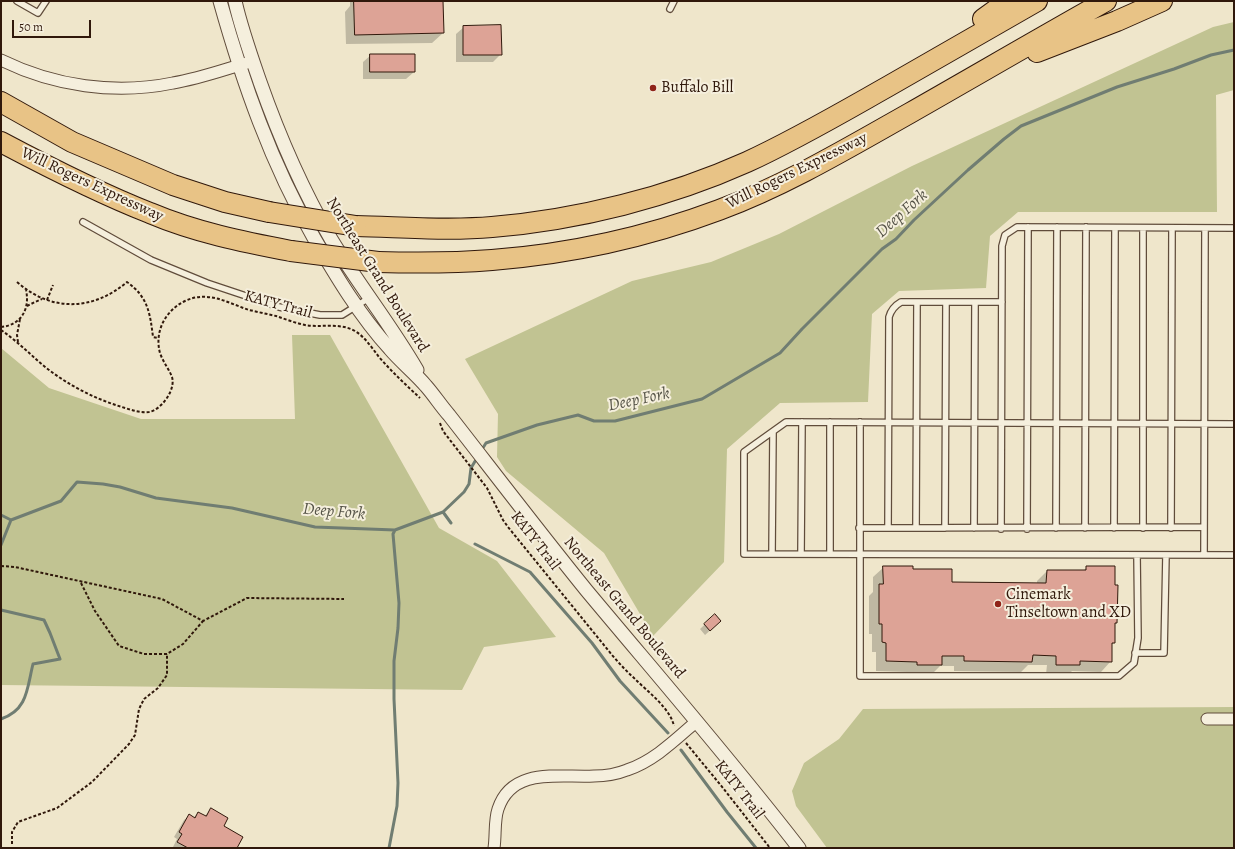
<!DOCTYPE html>
<html>
<head>
<meta charset="utf-8">
<style>
  body { margin:0 }
  #map { position:relative; width:1235px; height:849px; overflow:hidden; background:#efe6cb; font-family:Alegreya,serif }
  canvas { display:block }
  .frame { position:absolute; inset:0; border:2px solid #30180b; pointer-events:none }
  .scale { position:absolute; left:12px; top:20px; width:79px; height:18px; box-sizing:border-box; border:2px solid #30180b; border-top:0; padding-left:5px; font-size:12px; line-height:14px; white-space:nowrap; color:#30180b; -webkit-text-stroke:3px #f5efdd; paint-order:stroke }
</style>
</head>
<body>
<div id="map">
<canvas width="1235" height="849"></canvas>
<div class="frame"></div>
<div class="scale">50 m</div>
</div>
<script>
const ctx = document.querySelector('canvas').getContext('2d');
ctx.lineJoin = 'round';
function fill(path, color) {
  ctx.fillStyle = color;
  ctx.fill(path, 'evenodd');
}
function trace(path, color, width, dash) {
  ctx.strokeStyle = color;
  ctx.lineWidth = width;
  ctx.lineCap = dash ? 'butt' : 'round';
  ctx.setLineDash(dash || []);
  ctx.stroke(path);
}
function drawText(font, color, halo, rows, align = 'center') {
  ctx.font = font + ' Alegreya,serif';
  ctx.lineWidth = 4;
  ctx.setLineDash([]);
  ctx.textBaseline = 'middle';
  ctx.strokeStyle = halo;
  ctx.fillStyle = color;
  for (const [text, x, y, turn = 0] of rows) {
    ctx.save();
    ctx.translate(x, y);
    ctx.rotate((+turn || 0) * Math.PI / 180);
    ctx.textAlign = isNaN(turn) ? turn : align;
    if (halo) ctx.strokeText(text, 0, 0);
    ctx.fillText(text, 0, 0);
    ctx.restore();
  }
}
const green = new Path2D(`
  M1234,22v68l-18,5 1,117h-199l-28,24 -4,52 -87,3 -27,23 -4,88 -88,1 -53,46 -3,113 -71,74 -49,-83 -98,-82 -9,-14 1,-43 -33,-55 167,-78 79,-19 68,-28 133,-68 301,-139z
  M292,335h38l109,193 58,33 59,76 -72,10 -22,43 -461,-5v-337l48,40 92,31h154z
  M1234,707v141h-407l-31,-42 -4,-15 12,-28 35,-24 24,-30z`);
const shadow = new Path2D(`
  M350,1h92l1,32 -11,10 -86,1 -1,-32 5,-6z
  M464,27l37,27 -8,8h-37v-28z
  M371,55l43,17 -8,7h-43v-17z
  M884,567l28,3 39,13 86,1v-3l10,-10h36l4,-4 29,56 -2,3v17l-3,2v16l-10,11 -29,-1 -4,4 -22,-1 1,-9h-19l-7,7 -67,-1v-5h-14l-9,9h-24v-3l-31,-1v-19h-4v-18h-3v-38l4,-4v-15z
  M715,615v11l-10,9 -5,-6z
  M211,809l25,39 -63,-1 4,-8 -3,-2 10,-17 5,-4 4,2 5,-5 6,4z`);
const stream = new Path2D(`
  M481,451l5,-8 51,-18 41,-10 16,6h21l87,-22 78,-46 22,-24 80,-80 14,-10 18,-19 54,-50 36,-31 17,-13 96,-39 57,-18 37,-14 23,-5
  M443,512l8,11
  M1,515l10,5
  M11,520l50,-19 16,-19 26,2 17,3 36,11 76,10 83,19 80,3 48,-18 21,-20 5,-8 2,-16 6,-10
  M475,544l55,28 62,71 28,38 48,52
  M1,545l10,-25
  M1,610l43,10 6,13 10,26 -27,5c-6,24 -5,46 -32,55
  M681,750l46,62 29,36
  M389,848l8,-42 1,-23 -4,-84v-38l4,-33 1,-25 -6,-69 2,-4`);
const building = new Path2D(`
  M354,1h89l1,32 -89,2z
  M501,25l1,30h-39v-29z
  M370,54h45v18h-45z
  M883,566h30v3h39v13l94,1 1,-13h39v-4h29v19h3l-1,38h-2v20h-3v19l-32,-1v4h-24v-9l-23,-1 -1,7 -68,-1v-5h-22v9h-25v-3l-31,-1v-18l-4,-1v-18h-3v-40h4z
  M715,614l6,7 -11,10 -6,-7z
  M211,808l17,10 -4,8 19,11 -6,11h-49l-11,-6 5,-8 -3,-2 10,-18 6,4 3,-6 8,4z`);
const path = new Path2D(`
  M17,282c34,30 76,29 110,0 21,15 23,31 26,55l5,1
  M47,300l6,-15
  M27,306l8,-4 7,-3
  M1,327c21,-2 29,-19 25,-37
  M1,330c13,9 25,20 37,31 24,21 54,37 84,46 9,3 18,6 27,5 12,-2 27,-22 23,-35 -3,-8 -9,-15 -12,-24 -6,-22 6,-43 25,-52 23,-11 43,2 64,9 9,2 18,4 27,6 9,3 19,7 29,9 16,3 34,-3 50,6 10,6 17,17 24,26 13,15 27,28 41,41
  M18,342l-1,-7 3,-16
  M440,423l3,8 44,57 16,32 5,7 104,128c7,8 14,16 22,23 14,14 36,30 40,48
  M1,566l14,1 147,32 41,22 44,-23 97,1
  M81,583l14,28 24,35 25,8h23l16,-10 20,-23
  M686,743l37,45 47,60
  M12,844v-12l6,-10 39,-14 35,-26 37,-38 6,-9 4,-26 5,-10 14,-11 9,-13v-21`);
const service = new Path2D(`
  M17,1l21,12 8,-12
  M670,9l4,-8
  M83,222l68,38 56,23 72,24 41,8h22l27,-17
  M860,422v254h259l15,-13 4,-25 -1,-83
  M1234,424l-448,-2 -42,30v102l490,1
  M859,528l345,-1
  M888,528l1,-211c2,-7 5,-11 12,-15h101
  M916,528l1,-226
  M945,528l1,-226
  M974,528l1,-226
  M1056,528l1,-301
  M1085,528l1,-301
  M1114,528l1,-300
  M1143,528v-300
  M1171,528l1,-300
  M1001,529l1,-283 3,-11 12,-8 217,1
  M1027,529l1,-302
  M772,554l1,-122
  M801,554l1,-132
  M830,554v-132
  M1204,555l1,-327
  M1135,653h29l2,-98`);
const minor = new Path2D(`
  M1,60c53,26 114,35 172,23 25,-4 50,-13 74,-20
  M1207,719h27
  M494,848c2,-13 0,-27 4,-39 14,-43 62,-31 96,-33 11,0 23,-2 33,-6 27,-9 48,-30 70,-49`);
const tertiary = new Path2D(`
  M220,1c23,82 51,162 94,237 22,38 46,78 76,111 11,13 25,24 36,37 8,9 15,20 23,29 46,59 91,118 138,176 71,85 144,169 212,257
  M235,1c6,27 16,55 25,81 19,54 42,107 71,157 27,45 60,86 86,131`);
const motorway = new Path2D(`
  M983,19l25,-18
  M1037,52l80,-31 45,-20
  M1,102l71,40 101,43 52,17 44,10
  M1,142c49,26 98,51 149,71 45,19 93,29 141,38
  M356,226c45,1 91,5 136,1 86,-7 177,-30 255,-65 48,-22 94,-49 140,-75 50,-29 100,-57 150,-86
  M378,262c38,1 76,1 114,-2 77,-6 155,-23 227,-50 67,-25 129,-62 191,-97 65,-37 130,-75 196,-112`);
const motorwayBridge = new Path2D(`
  M269,212l87,14
  M291,251l87,11`);
const markers = [
  [653,88,4,"#8f2418"],
  [998,604,4,"#8f2418"]
];
const poiNames = [
  ["Buffalo Bill",661,88],
  ["Cinemark",1006,595],
  ["Tinseltown and XD",1006,613]
];
const streetNames = [
  ["Will Rogers Expressway",797,171,-26],
  ["Will Rogers Expressway",92,185,25],
  ["Northeast Grand Boulevard",377,275,58],
  ["KATY Trail",278,305,15],
  ["KATY Trail",535,541,52],
  ["Northeast Grand Boulevard",624,608,50],
  ["KATY Trail",739,790,52]
];
const waterNames = [
  ["Deep Fork",902,214,-42],
  ["Deep Fork",639,400,-12],
  ["Deep Fork",334,512,5]
];
fill(green, '#c1c392');
fill(shadow, '#0003');
trace(stream, '#707d72', 3);
fill(building, '#dda396');
trace(building, '#30180b', 1);
trace(service, '#604c3b', 8);
trace(minor, '#604c3b', 13);
trace(tertiary, '#604c3b', 15);
trace(motorway, '#30180b', 22);
trace(path, '#30180b', 2, [3, 2]);
trace(service, '#f5efdd', 5.5);
trace(minor, '#f5efdd', 11);
trace(tertiary, '#f5efdd', 13);
trace(motorway, '#e8c386', 20);
trace(motorwayBridge, '#30180b', 22, []);
trace(motorwayBridge, '#e8c386', 20);
for (const [x, y, r, color] of markers) {
  const dot = new Path2D();
  dot.arc(x, y, r, 0, 2 * Math.PI);
  ctx.fillStyle = color;
  ctx.fill(dot);
  trace(dot, '#f5efdd', 1.5);
}
drawText('16px', '#30180b', '#f5efdd', poiNames, 'left');
drawText('16px', '#30180b', '#f5efdd', streetNames);
drawText('italic 17px', '#555347', '#f5efdd', waterNames);
</script>
</body>
</html>
